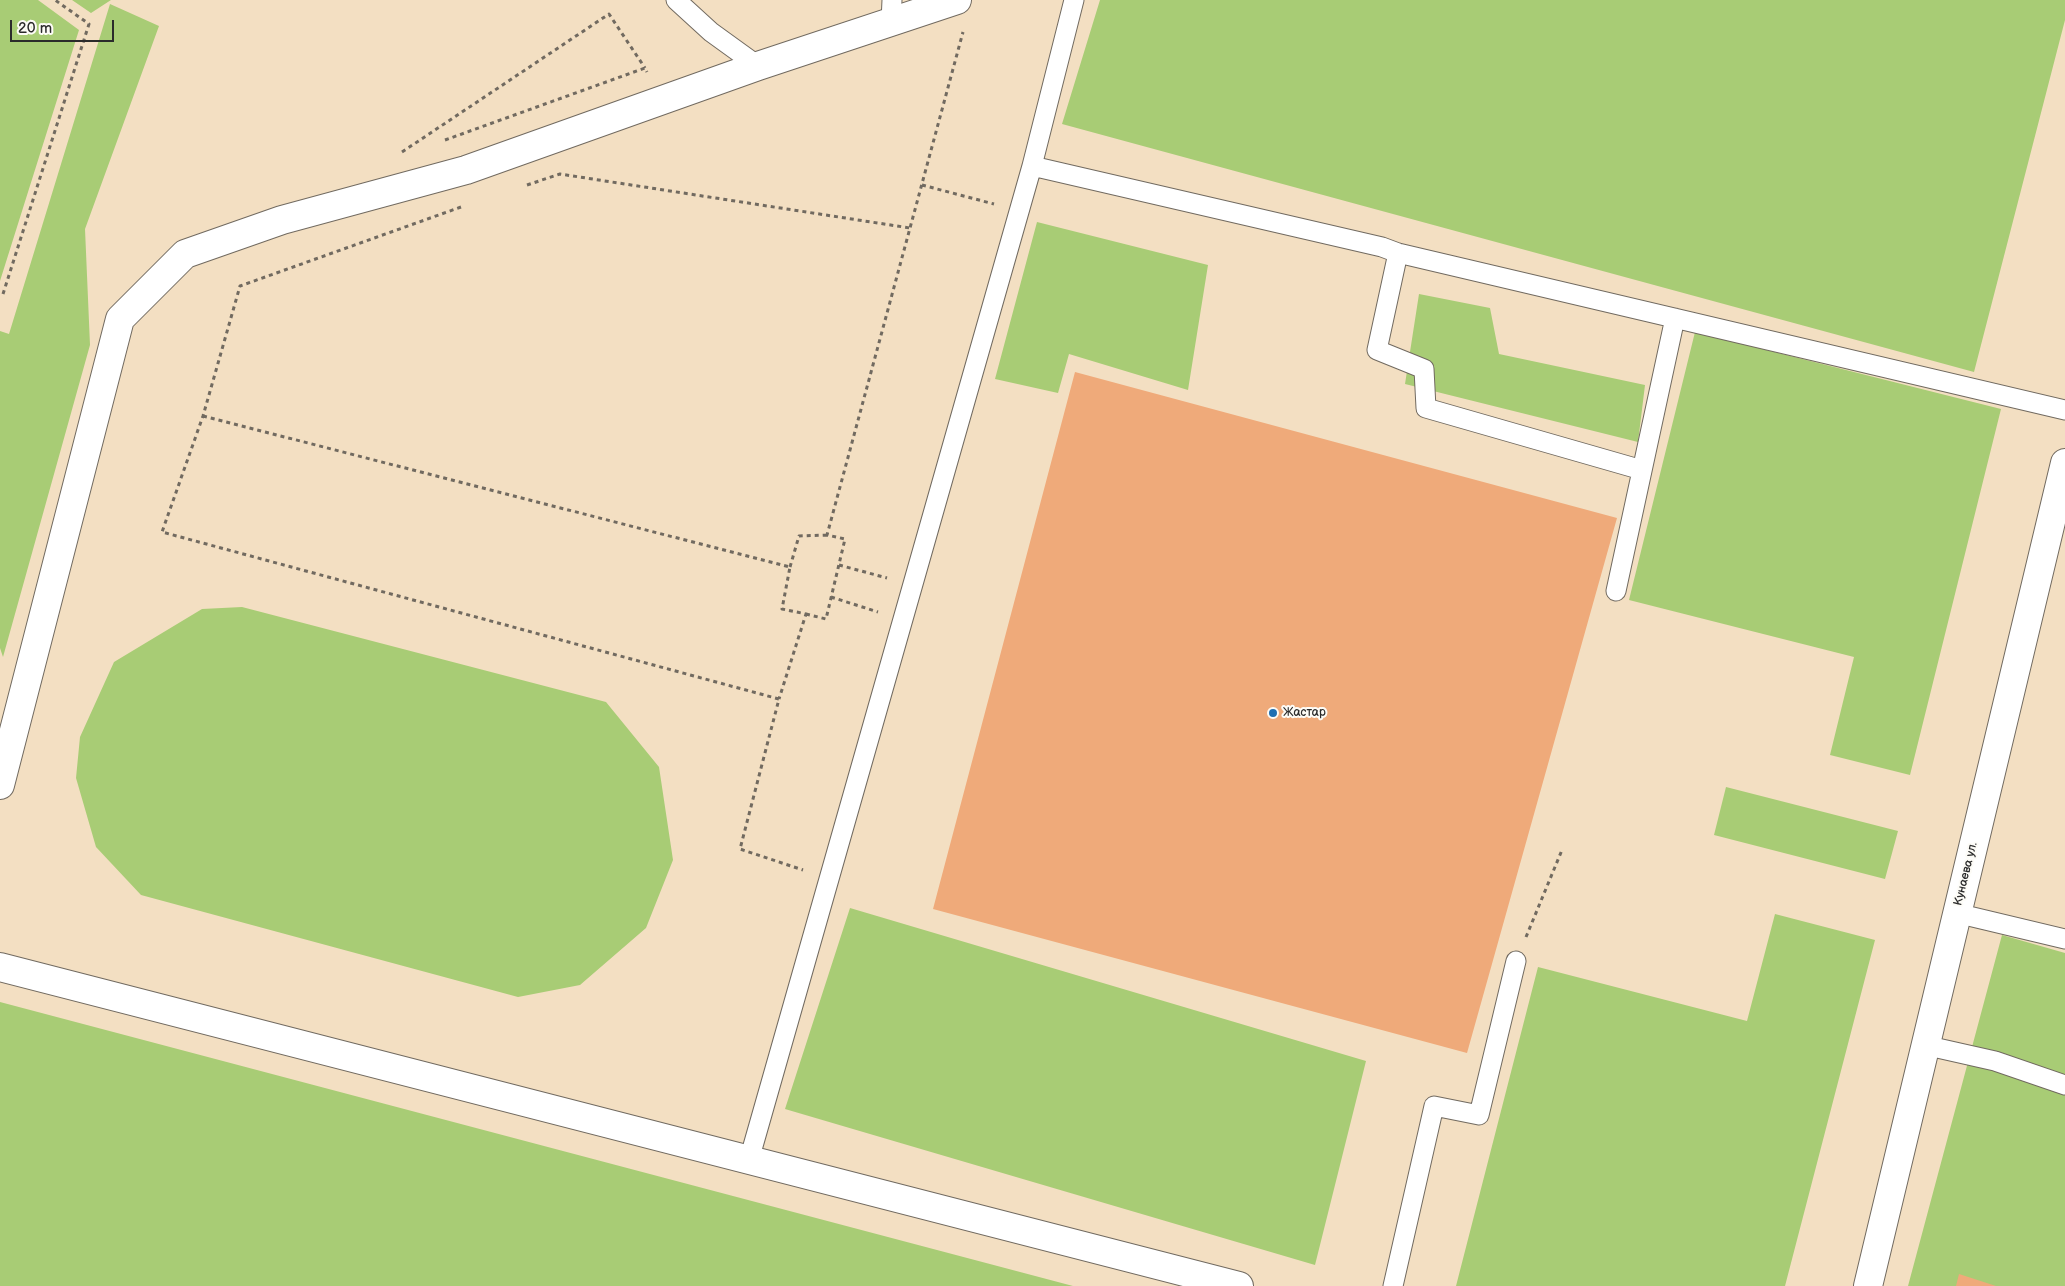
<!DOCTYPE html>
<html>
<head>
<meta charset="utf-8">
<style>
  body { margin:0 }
  #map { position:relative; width:2065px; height:1286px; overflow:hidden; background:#f3dfc2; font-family:"Balsamiq Sans",sans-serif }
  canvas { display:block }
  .scale { position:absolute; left:10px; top:20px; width:104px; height:22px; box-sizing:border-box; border:2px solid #2b2b2b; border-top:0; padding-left:6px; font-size:15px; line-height:18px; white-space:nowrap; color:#2b2b2b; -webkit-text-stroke:4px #fdfcf7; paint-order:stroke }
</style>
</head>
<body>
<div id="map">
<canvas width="2065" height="1286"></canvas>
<div class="scale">20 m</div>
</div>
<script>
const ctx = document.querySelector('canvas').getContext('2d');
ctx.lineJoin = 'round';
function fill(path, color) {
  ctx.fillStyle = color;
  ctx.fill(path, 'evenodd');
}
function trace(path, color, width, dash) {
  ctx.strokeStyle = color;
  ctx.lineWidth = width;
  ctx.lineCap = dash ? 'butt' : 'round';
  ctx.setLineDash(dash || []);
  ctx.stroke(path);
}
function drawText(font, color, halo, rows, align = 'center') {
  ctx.font = font + ' "Balsamiq Sans",sans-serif';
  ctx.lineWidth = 4;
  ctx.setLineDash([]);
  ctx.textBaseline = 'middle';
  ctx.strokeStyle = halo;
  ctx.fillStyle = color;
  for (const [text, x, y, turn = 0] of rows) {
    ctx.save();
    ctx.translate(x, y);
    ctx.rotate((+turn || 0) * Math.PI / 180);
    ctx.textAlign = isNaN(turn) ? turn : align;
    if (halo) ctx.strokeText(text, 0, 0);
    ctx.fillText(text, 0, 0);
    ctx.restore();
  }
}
const green = new Path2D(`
  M0,0h38l41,30 -79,251z
  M72,0h39l-20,13z
  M1100,0h965v20l-91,352 -912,-248z
  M110,4l49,22 -74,203 5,116 -87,312 -3,-9v-317l9,3z
  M1037,222l171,43 -20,125 -119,-36 -11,39 -63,-14z
  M1419,294l71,14 9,46 146,31 -7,57 -233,-58z
  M1695,332l306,77 -91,366 -80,-20 24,-98 -225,-57z
  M242,607l364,95 53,65 14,93 -27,68 -66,57 -62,12 -377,-102 -45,-48 -20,-69 4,-41 34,-75 88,-53z
  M1726,787l172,44 -13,48 -171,-44z
  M850,908l516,153 -51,204 -530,-156z
  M1775,914l100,26 -90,346h-329l82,-319 209,54z
  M2002,935l63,18v333h-157z
  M0,1002l1073,284h-1073z`);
const building = new Path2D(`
  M1075,372l542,146 -150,535 -534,-144z
  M1959,1274l37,12h-40z`);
const path = new Path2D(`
  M445,140l200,-72 2,4
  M402,152l207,-138 36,54
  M527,185l33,-11 350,54
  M922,185l72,19
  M461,207l-221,79 -37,130 -41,116 617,167 -39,150 63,21
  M3,294l86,-270 -34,-24
  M203,416l587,151 -8,42 24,5 -27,85
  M839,565l48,13
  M790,567l9,-31 28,-1
  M831,597l47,15
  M806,614l20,5 19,-80 -18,-4 136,-503
  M1526,937l36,-87`);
const lane = new Path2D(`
  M676,0l35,32 47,34
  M891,22l1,-22
  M1032,166l42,-166
  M1398,253l-21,97 47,19 2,39 216,62
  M1616,591l59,-273
  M1956,913l109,26
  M1924,1045l71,16 70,24
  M749,1160l283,-994 350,81 16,6 667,157
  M1393,1286l41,-180 45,9 37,-154`);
const street = new Path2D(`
  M0,785l120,-466 65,-65 97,-34 184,-50 292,-104 199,-66
  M0,967l1239,319`);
const secondary = new Path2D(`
  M1868,1286l197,-823`);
const markers = [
  [1273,713,5,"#1f6fb2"]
];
const poiNames = [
  ["Жастар",1283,713]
];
const streetNames = [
  ["Кунаева ул.",1966,874,-76]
];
fill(green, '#a8cc75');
fill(building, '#efaa7a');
trace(lane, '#716a60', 21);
trace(street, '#716a60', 30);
trace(secondary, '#716a60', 30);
trace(path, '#716a60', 3, [4, 4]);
trace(lane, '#fff', 19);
trace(street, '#fff', 28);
trace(secondary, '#fff', 28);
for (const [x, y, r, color] of markers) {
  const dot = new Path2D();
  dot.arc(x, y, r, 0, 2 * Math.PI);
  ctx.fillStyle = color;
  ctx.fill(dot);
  trace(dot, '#fdfcf7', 2);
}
drawText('12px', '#2b2b2b', '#fdfcf7', poiNames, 'left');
drawText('12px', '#2b2b2b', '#fdfcf7', streetNames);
</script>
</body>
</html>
